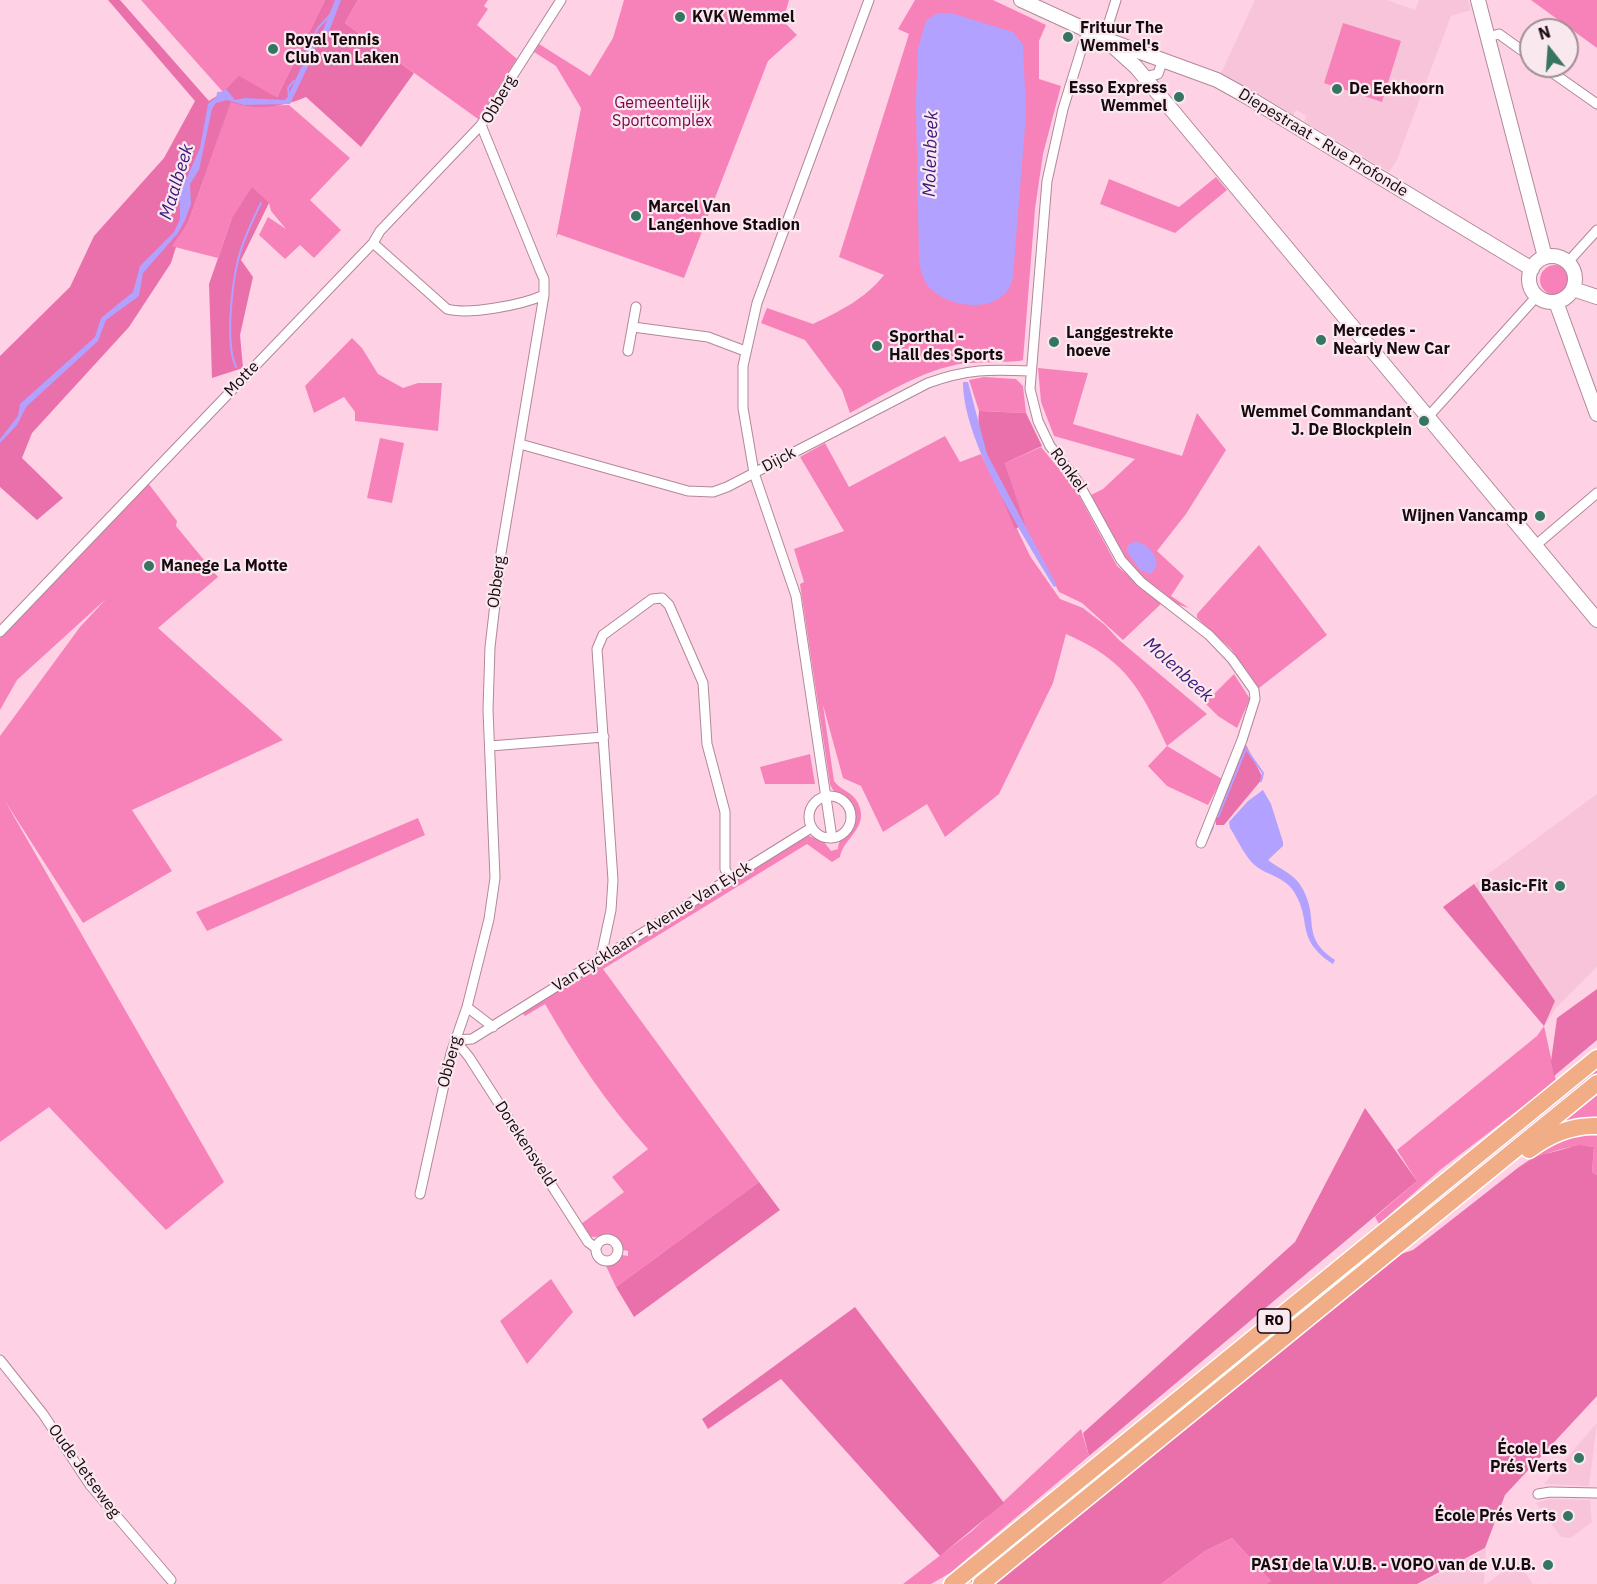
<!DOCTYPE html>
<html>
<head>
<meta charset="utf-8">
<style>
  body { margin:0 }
  #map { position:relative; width:1597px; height:1584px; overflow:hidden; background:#fed2e4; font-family:"IBM Plex Sans",sans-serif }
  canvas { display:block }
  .north { position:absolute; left:1519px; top:18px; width:60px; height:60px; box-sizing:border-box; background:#fae8ef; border:2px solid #9f8f95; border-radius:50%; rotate:343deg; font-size:16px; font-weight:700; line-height:24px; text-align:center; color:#17090f }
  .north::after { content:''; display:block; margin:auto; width:21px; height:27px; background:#367562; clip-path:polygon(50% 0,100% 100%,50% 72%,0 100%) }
</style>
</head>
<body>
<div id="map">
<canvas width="1597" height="1584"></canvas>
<div class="north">N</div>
</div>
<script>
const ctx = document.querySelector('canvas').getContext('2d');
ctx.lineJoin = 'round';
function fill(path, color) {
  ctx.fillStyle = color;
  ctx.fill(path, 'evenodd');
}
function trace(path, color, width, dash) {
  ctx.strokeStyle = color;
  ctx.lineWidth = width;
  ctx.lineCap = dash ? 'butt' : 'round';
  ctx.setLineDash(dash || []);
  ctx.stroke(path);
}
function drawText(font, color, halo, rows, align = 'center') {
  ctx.font = font + ' "IBM Plex Sans",sans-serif';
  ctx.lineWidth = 4.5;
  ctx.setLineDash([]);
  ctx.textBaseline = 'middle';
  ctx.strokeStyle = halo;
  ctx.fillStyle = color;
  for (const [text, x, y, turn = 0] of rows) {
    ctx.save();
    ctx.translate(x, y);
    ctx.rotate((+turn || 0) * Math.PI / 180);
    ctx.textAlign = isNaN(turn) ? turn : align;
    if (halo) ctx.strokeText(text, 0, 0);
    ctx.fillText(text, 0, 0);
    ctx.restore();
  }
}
const built = new Path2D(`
  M1255,0h132l28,10 4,-10h49l3,10 -20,6 -54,144 -8,12 -85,-51 3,-5 -11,-6 -3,5 -72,-42z
  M1597,794v173l-41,41 -12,18 -101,-119z
  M1597,1423l-8,63 -45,-2z
  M1549,1499l41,1 2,22 -21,16 -10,-1 -25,-34z
  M1486,1548l-2,36h-65l52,-26z
  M1517,1561l16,23h-47z`);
const green = new Path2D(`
  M141,0h184l-48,97 -38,-20 -16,15z
  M358,0h130l-4,6 4,3 -11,16 40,34 -39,60 -133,-96z
  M624,0h165l-6,21 14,14 -29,26 -84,217 -126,-44 -2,4 25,-130 -25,-42 -22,-14 5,-8 51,32 23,-38z
  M915,0h78l53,25 -7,16v38l22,7 -18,68 -8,55 -12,151c-7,3 -53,1 -68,5 -37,8 -72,30 -105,48l-8,-23 -37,-50 -44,-17 6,-15 46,16c27,-13 52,-25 71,-49l-45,-18 70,-223 -11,-5z
  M1531,0h66v48z
  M1343,23l58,18 -19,61 -58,-19z
  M231,101l22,5 36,-1 61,53 -40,42 31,30 -27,28 -14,-13 -15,14 -26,-24 9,-18 18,12 -15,-18 -2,-8 -37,15 -14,40 -47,-12 17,-23z
  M1216,177l11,13 -52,43 -75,-29 9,-25 70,28z
  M1540 280a15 15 0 1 1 30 0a15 15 0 1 1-30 0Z
  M352,338l10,10 16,26 25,14 15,-5h24l-4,48 -83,-10v-9l-11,-15 -30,16 -9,-27z
  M1038,368l50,5 -15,51 109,32 15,-43 29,37 -40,64 -29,37 27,25 -13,20 18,12c-50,-13 -80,-70 -98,-113l12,-6 32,-30 -81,-23 -13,-34z
  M984,377l32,2 7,7 3,27 -47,-2 -10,-31z
  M945,436l15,26 21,-8 49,102 30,43 23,9 22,17 14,15 88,74 -40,32 55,33 -14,26 -41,-19 -19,-20 19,-20c-26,-57 -41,-86 -101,-112l-13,49 -54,111 -54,43 -18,-33 -44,28 -22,-46 -18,-8 -20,-73 11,76c6,9 19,11 24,22 12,25 -15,35 -18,54l-8,5 -25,-18 -204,125 156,213 -143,105 -10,-21 8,-2 8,-9 6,1v-5l-5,-1 -2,-7 -7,-7 -24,1 -9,-13 43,-32 -12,-15 36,-28c-41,-44 -73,-93 -103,-145l-20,12 -3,-3 285,-178 17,7 7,9 7,-2c0,-12 13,-15 16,-28 4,-24 -19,-21 -24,-37l-30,-200 4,-2 -10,-33 50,-18 -44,-74 25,-14 24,44z
  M380,438l24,5 -12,60 -25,-5z
  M1041,447l34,41 42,78 45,37 -39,37 -41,-37 -23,-11 -36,-68 1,-1 -19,-60z
  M148,483l29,38 -1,5 42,51 -60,51 125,112 -151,70 40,61 -89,52 -78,-122 219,381 -58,48 -117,-123 -49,35v-406l80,-109 26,-28 -89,81 -17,30v-72z
  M1259,545l68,90 -68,53 -28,-39 -34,-31v-4z
  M1234,674l16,25 -13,29 -19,-12 -13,-13z
  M810,754l5,30h-50l-5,-17z
  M418,818l7,17 -218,96 -11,-19z
  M1544,1026l12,55 -116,89 -61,54 -4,-7 42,-36 -20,-31 140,-114z
  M1597,1067v6l-625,510 -4,-4z
  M1597,1094v28l-49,11z
  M1597,1132v43l-5,-3 2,-25c-27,-4 -51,7 -75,20l38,-27z
  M551,1279l22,33 -46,52 -27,-43z
  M1081,1429l8,27 -139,117 -19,11h-28l69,-53z
  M1232,1538l39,43 -5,3h-105l44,-33z`);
const forest = new Path2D(`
  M108,0h12l89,101 14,-9 16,-16 38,21 48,-97h33l-13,23 69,50 -53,74 -55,-50c-23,10 -51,14 -75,5l-43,121 -16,23 4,1 -5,16 -42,64 -97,106 -10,25 41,40 -26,22 -37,-33v-131l70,-69 24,-51 70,-78 31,-57z
  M252,187l17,16 -28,57 12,17 -13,58 3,33 -31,10 -3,-94 23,-66z
  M979,411l47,2 16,33 -37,17 20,61 -10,5c-12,-32 -41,-85 -36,-118z
  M1245,743l18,35 -39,47h-8l-1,-10z
  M1474,884l81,117 -11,25 -101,-119z
  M1597,989v51l-43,36 -3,-15 6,-43z
  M1365,1108l52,73 -328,275 -6,-23 212,-191z
  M1579,1145l15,2 -2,25 5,3v221l-92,99 -20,53 -68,36h-151l5,-3 -39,-43 -27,13 -44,33h-167l404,-329 15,-5 106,-83 19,-11z
  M759,1182l21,28 -146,107 -18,-30z
  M855,1307l149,196 -64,53 -159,-177 -73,50 -6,-10z`);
const water = new Path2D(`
  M335,0h6l-13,34 -13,12 -2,10 -23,48 -46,1 -17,-5 -11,3 -4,6 -13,61 -9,14 1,20 -6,16 -7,13 -35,40 -4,23 -33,24 -8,21 -72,66 -9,18 -17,18v-4l18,-23 2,-12 75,-67 6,-19 32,-26 7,-26 34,-34 6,-13v-26l20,-45 8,-44 18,-15 9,11 10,-2 39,2 3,-2 18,-39 4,-15 12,-9z
  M937,13h14l62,19 10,13 3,69 -13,162c-5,37 -58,35 -81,14 -9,-8 -11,-18 -13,-30l-3,-159 2,-53 8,-27z
  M963,382h5l19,72 70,132 -3,1c-31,-52 -91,-145 -91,-205z
  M1135,541c12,3 21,12 22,24l-6,9 -11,-4 -13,-19v-5z
  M1263,790l8,14 12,38v4l-15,14c10,8 26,14 33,26 20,33 -2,50 34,74l-2,4c-40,-26 -19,-44 -41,-75 -9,-12 -24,-14 -35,-22 -12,-9 -19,-27 -27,-39l-1,-6 19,-21z`);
const stream = new Path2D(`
  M310,43l8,-15 13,-14
  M303,63l5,-14
  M289,97l-1,-9 6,-7
  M217,99l1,-6 8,-1
  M236,367c-11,-23 -4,-82 2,-107 5,-20 14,-39 23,-57
  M1244,746l19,27 -2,8
  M1218,817l27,-66
  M1204,846l9,-19`);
const street = new Path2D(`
  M1087,31l-24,78 -16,72 -17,208 8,32 12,25 28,36 43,78 20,22 68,53 23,24 22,31 1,9 -13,41 -41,103
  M1488,37l11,-3 32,23
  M1104,38l12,-38
  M1543,66l54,38
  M1144,77l14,-3 3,-9 -3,-7
  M373,243l74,66c22,6 75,-4 97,-14
  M1568,262l29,-32
  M633,327l75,10 37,14
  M628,351l8,-44
  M1427,418l110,-122
  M520,444l168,47 25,1 14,-5 201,-104c39,-14 62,-14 102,-12
  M1536,545l61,-52
  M0,632l373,-389 7,-12 101,-106
  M490,746l114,-9
  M809 817a21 21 0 1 1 42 0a21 21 0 1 1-42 0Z
  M832,838l-36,-242 -42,-123 -11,-65v-42l14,-63 112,-303
  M601,957l10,-47 2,-30 -16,-231 6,-14 49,-36 10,-1 7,7 34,78 4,61 18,68v57l5,10
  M467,1007l26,20
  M455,1040l17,-1 339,-211
  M455,1040l14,17 119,185 8,6
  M420,1194l31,-141 16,-46 22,-88 6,-41 -7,-168 2,-63 11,-94 43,-258v-16l-4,-9 -59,-145 80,-125
  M596 1250a11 11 0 1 1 22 0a11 11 0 1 1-22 0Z
  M0,1360l43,54 47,71 81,95
  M1538,1494l12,-2 47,1`);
const secondary = new Path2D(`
  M1021,0l83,38 32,29 461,553
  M1478,0l67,257
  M1113,42l104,38 27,15 288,174
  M1529 279a23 23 0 1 1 46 0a23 23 0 1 1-46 0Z
  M1573,289l24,8
  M1556,302l41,112`);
const highway = new Path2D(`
  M1529,1150c20,-15 43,-25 68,-24
  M952,1584l645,-526
  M981,1584l616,-501`);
const markers = [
  [680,17,6,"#367562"],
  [1068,37,6,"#367562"],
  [273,49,6,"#367562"],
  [1337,89,6,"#367562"],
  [1179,97,6,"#367562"],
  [636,216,6,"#367562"],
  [1321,340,6,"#367562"],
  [1054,342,6,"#367562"],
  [877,346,6,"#367562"],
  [1424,421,6,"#367562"],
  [1540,516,6,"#367562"],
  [149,566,6,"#367562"],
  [1560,886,6,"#367562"],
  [1579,1458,6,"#367562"],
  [1568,1516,6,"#367562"],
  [1548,1565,6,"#367562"]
];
const shields = [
  [1274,1321,33]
];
const shieldNames = [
  ["R0",1274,1321]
];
const poiNames = [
  ["KVK Wemmel",692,17],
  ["Frituur The",1080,28],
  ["Wemmel's",1080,46],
  ["Royal Tennis",285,40],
  ["Club van Laken",285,58],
  ["Esso Express",1167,88,"right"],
  ["Wemmel",1167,106,"right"],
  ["De Eekhoorn",1349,89],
  ["Marcel Van",648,207],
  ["Langenhove Stadion",648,225],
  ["Mercedes -",1333,331],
  ["Nearly New Car",1333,349],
  ["Langgestrekte",1066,333],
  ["hoeve",1066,351],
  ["Sporthal -",889,337],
  ["Hall des Sports",889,355],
  ["Wemmel Commandant",1412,412,"right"],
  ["J. De Blockplein",1412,430,"right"],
  ["Wijnen Vancamp",1528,516,"right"],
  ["Manege La Motte",161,566],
  ["Basic-Fit",1548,886,"right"],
  ["École Les",1567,1449,"right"],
  ["Prés Verts",1567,1467,"right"],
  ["École Prés Verts",1556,1516,"right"],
  ["PASI de la V.U.B. - VOPO van de V.U.B.",1536,1565,"right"]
];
const streetNames = [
  ["Obberg",499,100,-60],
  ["Diepestraat - Rue Profonde",1323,143,31],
  ["Motte",242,379,-46],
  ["Dijck",779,460,-28],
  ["Ronkel",1068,470,54],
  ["Obberg",497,582,-82],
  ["Van Eycklaan - Avenue Van Eyck",652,927,-32],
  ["Obberg",450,1062,-75],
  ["Dorekensveld",525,1144,57],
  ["Oude Jetseweg",84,1471,54]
];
const parkNames = [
  ["Gemeentelijk",662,103],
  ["Sportcomplex",662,121]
];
const waterNames = [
  ["Molenbeek",931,154,-88],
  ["Maalbeek",177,182,-73],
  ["Molenbeek",1178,670,42]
];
fill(built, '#f8c4da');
fill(green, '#f782ba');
fill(forest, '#ea70ac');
fill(water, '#b2a1fe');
trace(stream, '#b2a1fe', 2);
trace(street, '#b18899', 11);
trace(secondary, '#b18899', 16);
trace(highway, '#fff', 19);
trace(street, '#fff', 9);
trace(secondary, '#fff', 14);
trace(highway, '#f1ad86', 16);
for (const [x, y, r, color] of markers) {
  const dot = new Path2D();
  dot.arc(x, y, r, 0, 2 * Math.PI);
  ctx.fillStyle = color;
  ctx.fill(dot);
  trace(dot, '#fae8ef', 2);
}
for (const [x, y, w] of shields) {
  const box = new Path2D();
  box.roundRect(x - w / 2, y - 12, w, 24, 4.5);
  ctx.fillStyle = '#fae8ef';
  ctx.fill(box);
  trace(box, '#17090f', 1.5);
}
drawText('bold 15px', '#17090f', null, shieldNames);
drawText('bold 16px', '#17090f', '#fae8ef', poiNames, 'left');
drawText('16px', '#17090f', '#fae8ef', streetNames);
drawText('16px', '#79034c', '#fae8ef', parkNames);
drawText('italic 18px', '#3c187d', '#fae8ef', waterNames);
</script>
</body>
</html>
